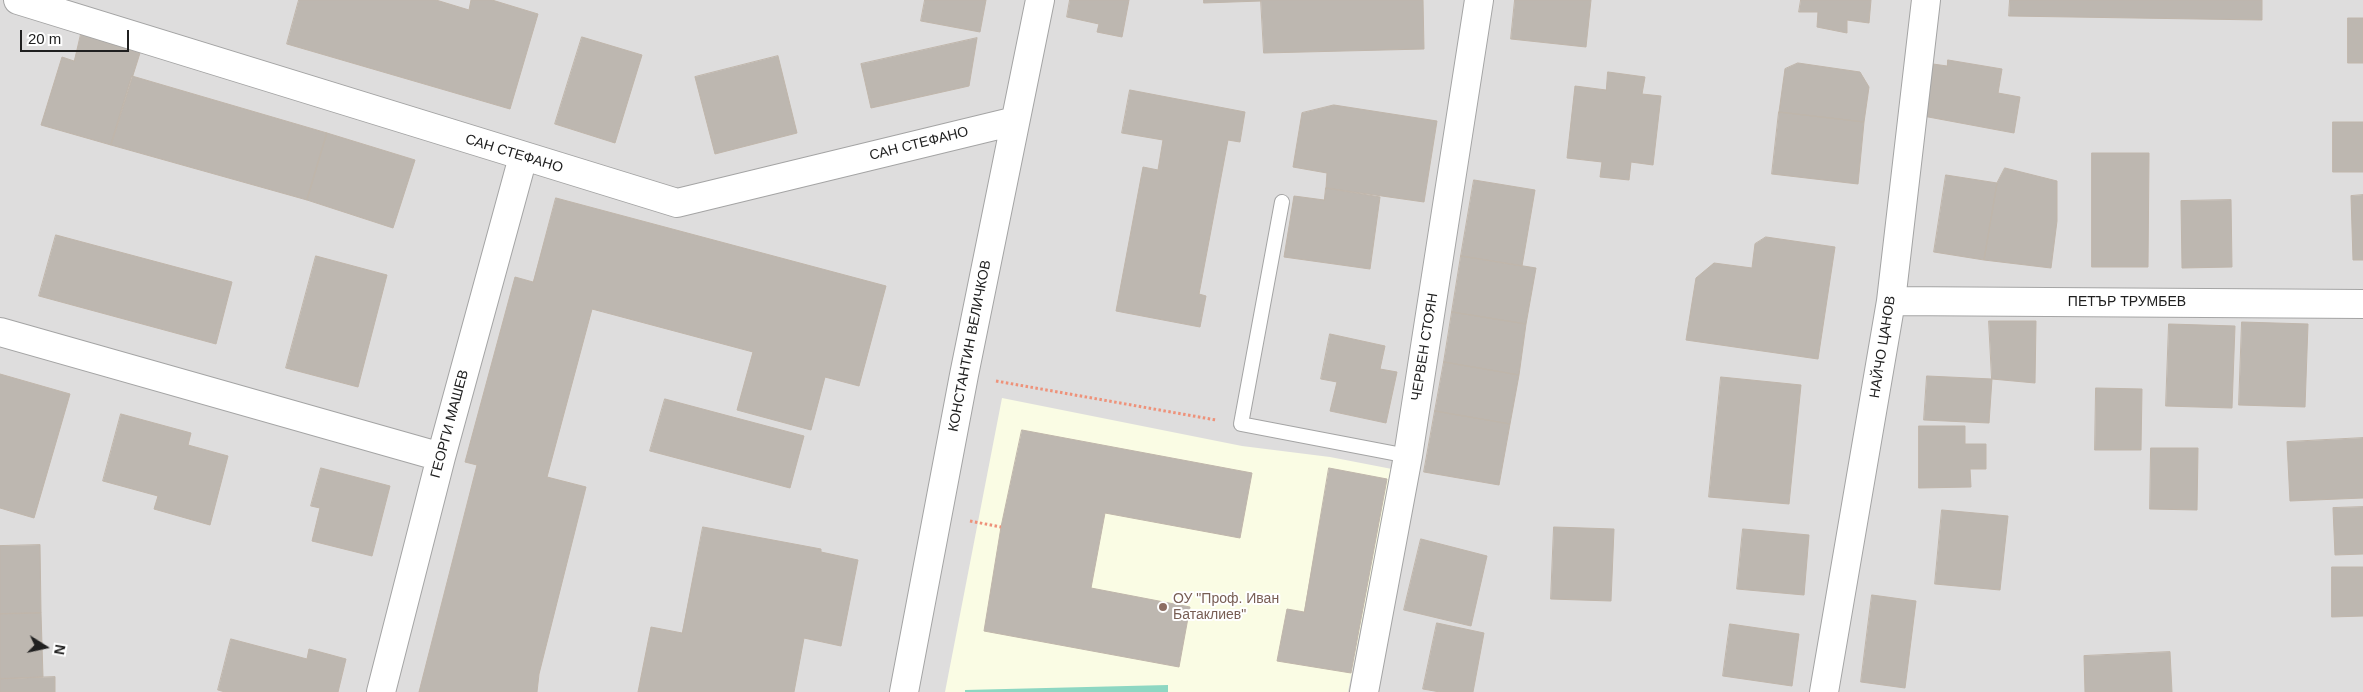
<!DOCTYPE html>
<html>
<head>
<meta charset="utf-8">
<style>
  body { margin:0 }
  #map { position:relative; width:2363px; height:692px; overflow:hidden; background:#f0eee7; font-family:Helvetica,sans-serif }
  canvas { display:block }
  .north { position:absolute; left:20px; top:622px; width:50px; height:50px; -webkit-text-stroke:4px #fff; paint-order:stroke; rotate:100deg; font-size:14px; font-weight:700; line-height:20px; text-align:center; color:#202020 }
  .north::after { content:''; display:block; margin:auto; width:18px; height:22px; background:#202020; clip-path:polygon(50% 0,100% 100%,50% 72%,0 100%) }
  .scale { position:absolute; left:20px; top:30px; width:109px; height:22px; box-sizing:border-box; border:2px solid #202020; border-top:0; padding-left:6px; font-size:15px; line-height:18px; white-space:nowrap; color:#202020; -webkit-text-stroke:4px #fff; paint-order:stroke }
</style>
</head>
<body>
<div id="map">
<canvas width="2363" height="692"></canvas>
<div class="north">N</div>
<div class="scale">20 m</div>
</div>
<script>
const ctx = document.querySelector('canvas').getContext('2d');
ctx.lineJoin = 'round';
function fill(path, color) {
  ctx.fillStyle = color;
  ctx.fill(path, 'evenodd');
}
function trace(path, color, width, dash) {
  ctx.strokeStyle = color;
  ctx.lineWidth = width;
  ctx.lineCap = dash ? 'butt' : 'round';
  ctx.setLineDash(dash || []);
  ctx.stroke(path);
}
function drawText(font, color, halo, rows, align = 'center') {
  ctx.font = font + ' Helvetica,sans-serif';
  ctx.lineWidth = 4;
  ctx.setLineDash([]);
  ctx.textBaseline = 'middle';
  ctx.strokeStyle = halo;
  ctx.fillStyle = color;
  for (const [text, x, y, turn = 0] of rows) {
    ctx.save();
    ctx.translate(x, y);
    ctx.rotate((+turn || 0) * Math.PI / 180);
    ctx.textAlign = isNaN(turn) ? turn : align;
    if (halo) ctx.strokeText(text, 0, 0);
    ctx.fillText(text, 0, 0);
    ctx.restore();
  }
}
const residential = new Path2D(`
  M0,0h2363v692h-2363z`);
const education = new Path2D(`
  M1002,398l240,48 88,11 62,12 -44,223h-403z`);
const pitch = new Path2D(`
  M1168,685v7h-203v-2z`);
const building = new Path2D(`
  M299,0h137l33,10 2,-10h21l46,14 -28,95 -223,-65z
  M925,0h61l-6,32 -59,-11z
  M1070,0h59l-7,37 -25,-5 2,-8 -32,-7z
  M1204,0h57v1l-57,2z
  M1261,0h162l1,49 -160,4z
  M1515,0h76l-5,47 -75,-8z
  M1801,0h70l-2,23 -22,-3v13l-30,-6 1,-15h-19z
  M2010,0h252v20l-253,-4z
  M2348,18h15v45h-15z
  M81,34l59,19 -29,92 -70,-20 21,-68 12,4z
  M582,37l60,18 -27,88 -60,-19z
  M977,38l-8,48 -98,22 -10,-44z
  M778,56l19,77 -82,21 -20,-77z
  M1948,60l54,9 -4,24 22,4 -6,36 -91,-17 10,-52 14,2z
  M1798,63l62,9 9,15 -5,35 -85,-10 6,-43z
  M1608,72l37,5 -3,17 19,2 -8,69 -22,-3 -2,18 -29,-3 2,-15 -35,-4 8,-72 31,4z
  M132,76l195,57 -20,67 -196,-55z
  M1130,90l115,22 -5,30 -12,-2 -29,154 7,2 -6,31 -84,-16 27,-144 15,3 5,-30 -41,-7z
  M1334,105l103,16 -13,81 -98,-14 1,-15 -34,-6 9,-54z
  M1779,112l85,10 -6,62 -86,-10z
  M2333,122h30v50h-30z
  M327,133l88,27 -22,68 -86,-28z
  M2092,153h57l-1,114h-56z
  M2005,168l52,13v40l-6,47 -67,-8 13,-77z
  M1946,175l51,8 -13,77 -50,-8z
  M1474,180l61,10 -13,76 -61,-10z
  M1326,188l54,9 -10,72 -86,-12 10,-61 30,4z
  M2363,195v65h-10l-2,-64z
  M556,198l330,88 -27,100 -34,-9 -14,53 -74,-20 16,-58 -161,-43 -45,168 39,10 -47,187 -2,18h-118l58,-227 -12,-3 50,-185 18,5z
  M2231,200l1,67 -50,1 -1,-67z
  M56,235l176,47 -16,62 -177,-48z
  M1766,237l69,10 -17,112 -132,-19 10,-62 18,-15 38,5 3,-24z
  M316,256l71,19 -29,112 -72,-19z
  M1461,256l75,12 -10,56 -74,-12z
  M1452,312l74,12 -7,51 -75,-13z
  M1989,321h47l-1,62 -43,-4z
  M2242,322l66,2 -3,83 -66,-2z
  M2169,324l66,2 -3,82 -66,-2z
  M1330,334l55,12 -5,23 17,3 -11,51 -56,-12 7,-29 -16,-3z
  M1444,362l75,13 -9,49 -75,-13z
  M0,374l70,20 -36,124 -34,-10z
  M1927,376l65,3 -3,44 -65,-3z
  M1721,377l80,8 -12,119 -80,-7z
  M2096,388l46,1 -1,61h-46z
  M665,399l139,37 -14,52 -140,-37z
  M1435,411l75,13 -11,61 -75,-13z
  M121,414l70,19 -3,12 40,11 -18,69 -56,-16 4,-13 -55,-15z
  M1919,426h46v18h21v25h-16l1,18 -52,1z
  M1022,430l230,43 -12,65 -135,-25 -14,75 99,19 -11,60 -195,-36 17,-104z
  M2363,438v60l-73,3 -3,-59z
  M2151,448h47l-1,62 -47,-1z
  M321,468l69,18 -18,70 -60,-15 8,-33 -9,-2z
  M1329,468l58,11 -36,194 -74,-12 10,-52 17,3z
  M2363,507v47l-28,1 -2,-47z
  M1942,510l66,6 -8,74 -65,-6z
  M703,527l118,22v3l37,8 -17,86 -37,-8 -10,54h-156l13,-65 31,6z
  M1554,527l60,2 -3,72 -60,-2z
  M1743,529l66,6 -5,60 -67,-6z
  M1421,539l66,17 -16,70 -67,-16z
  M40,545l1,68 -41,1v-68z
  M2332,567h31v49l-31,1z
  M1872,595l44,6 -11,87 -44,-6z
  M41,613l2,64 -43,2v-65z
  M1437,623l47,10 -11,59h-33l-17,-3z
  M1730,624l69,10 -7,52 -69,-10z
  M231,639l76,20 2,-10 37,10 -8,33h-113l-7,-2z
  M2170,652l2,40h-87l-1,-36z
  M55,677v15h-55v-13z`);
const path = new Path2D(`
  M996,381l220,39
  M970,521l31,6`);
const service = new Path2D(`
  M1282,202l-41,222 167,32`);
const minor = new Path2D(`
  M18,0l659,203 338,-82
  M1891,301l472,3
  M0,332l441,125
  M381,692l60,-235 82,-300
  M904,692l60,-317 76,-375
  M1364,692l44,-236 71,-456
  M1824,692l67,-391 35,-301`);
const markers = [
  [1163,607,5,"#8d6e63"]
];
const streetNames = [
  ["САН СТЕФАНО",919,144,-14],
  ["САН СТЕФАНО",514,154,17],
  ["ПЕТЪР ТРУМБЕВ",2127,302],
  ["КОНСТАНТИН ВЕЛИЧКОВ",970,346,-79],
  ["ЧЕРВЕН СТОЯН",1425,347,-81],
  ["НАЙЧО ЦАНОВ",1883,347,-81],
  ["ГЕОРГИ МАШЕВ",450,424,-75]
];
const educationNames = [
  ["ОУ \"Проф. Иван",1173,599],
  ["Батаклиев\"",1173,615]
];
fill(residential, '#dedddd');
fill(education, '#fafce4');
fill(pitch, '#8dd7c2');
fill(building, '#bdb7b0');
trace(building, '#c0b6ab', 1);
trace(service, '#a4a4a4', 16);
trace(minor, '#a4a4a4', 30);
trace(path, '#ee927a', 3, [2.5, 2.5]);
trace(service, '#fff', 14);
trace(minor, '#fff', 28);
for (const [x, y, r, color] of markers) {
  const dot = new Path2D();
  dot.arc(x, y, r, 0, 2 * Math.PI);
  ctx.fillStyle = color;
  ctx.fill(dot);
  trace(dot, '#fff', 2);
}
drawText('14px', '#202020', '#fff', streetNames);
drawText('14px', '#785e54', '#fff', educationNames, 'left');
</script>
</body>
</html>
